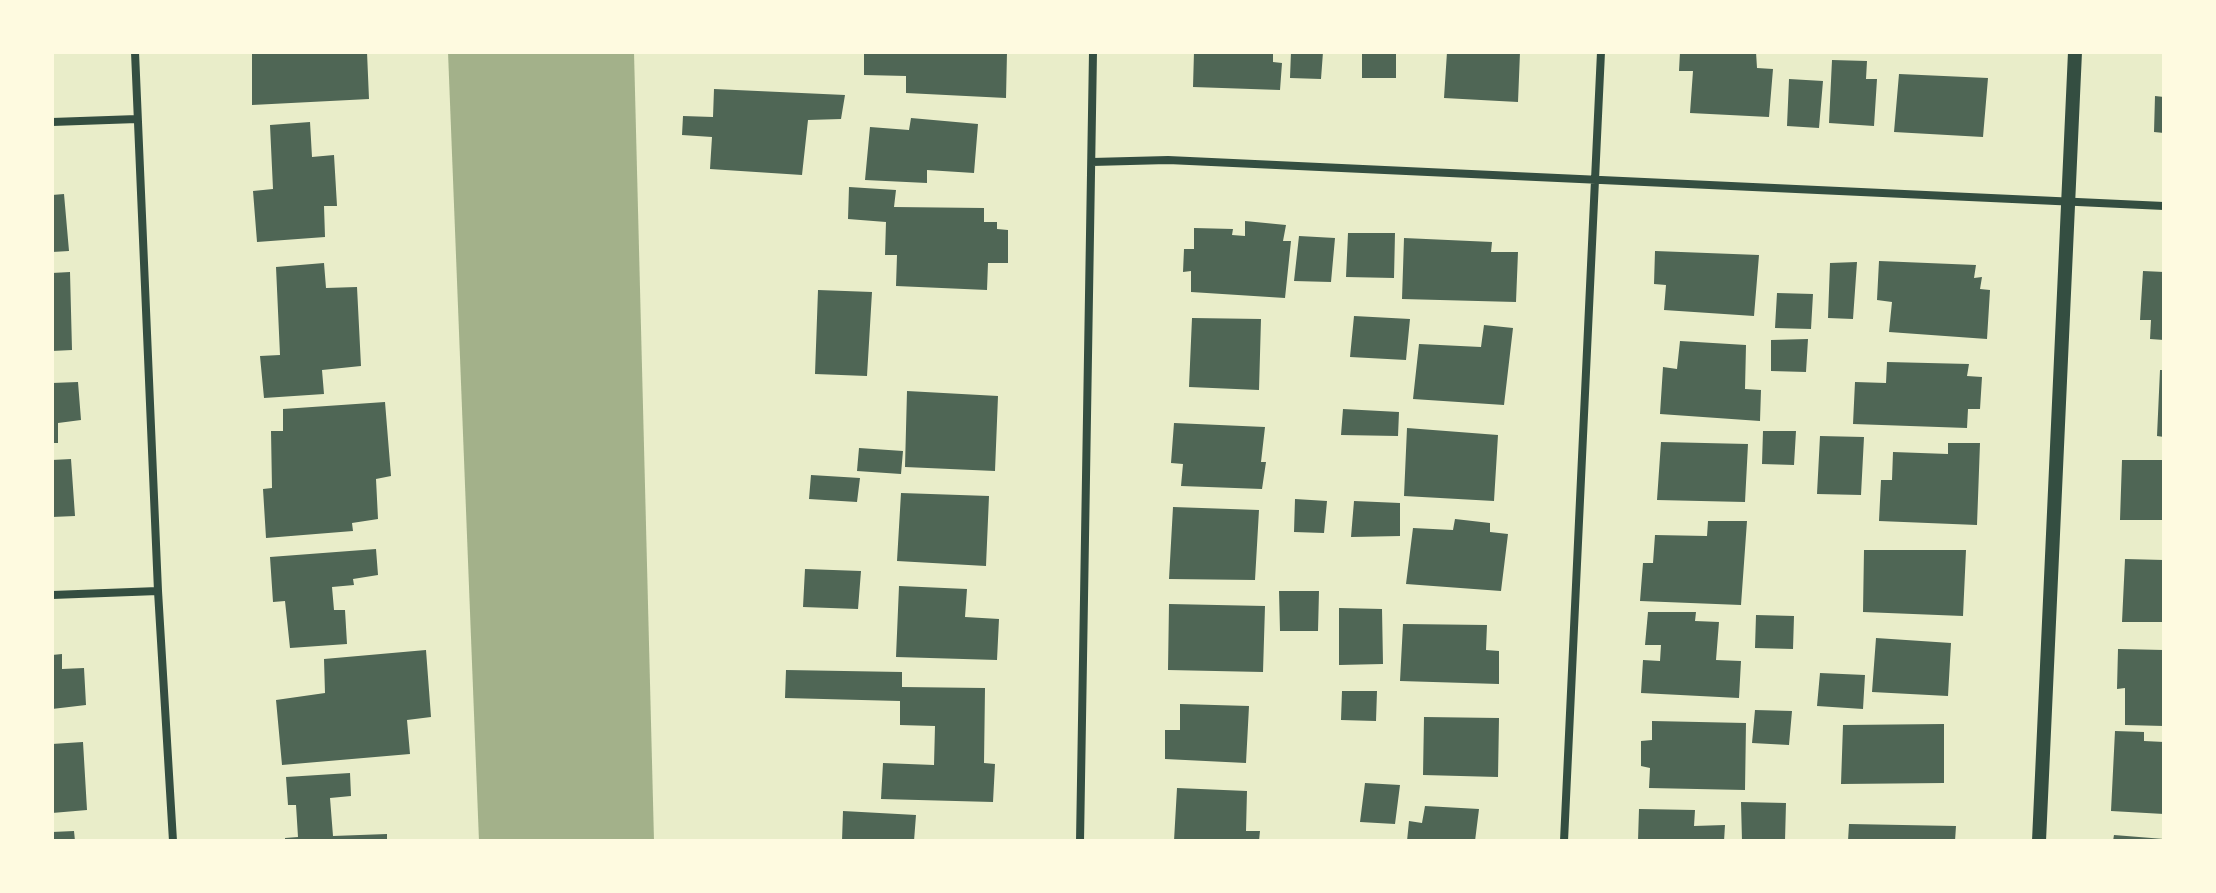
<!DOCTYPE html>
<html>
<head>
<meta charset="utf-8">
<style>
  body { margin:0 }
  #map { position:relative; width:2216px; height:893px; overflow:hidden; background:#e9edc9; font-family:Cabin,sans-serif }
  canvas { display:block }
  .frame { position:absolute; inset:0; border:54px solid #fefae0; pointer-events:none }
</style>
</head>
<body>
<div id="map">
<canvas width="2216" height="893"></canvas>
<div class="frame"></div>
</div>
<script>
const ctx = document.querySelector('canvas').getContext('2d');
ctx.lineJoin = 'round';
function fill(path, color) {
  ctx.fillStyle = color;
  ctx.fill(path, 'evenodd');
}
function trace(path, color, width, dash) {
  ctx.strokeStyle = color;
  ctx.lineWidth = width;
  ctx.lineCap = dash ? 'butt' : 'round';
  ctx.setLineDash(dash || []);
  ctx.stroke(path);
}
const water = new Path2D(`
  M448,52h186l20,789h-175z`);
const building = new Path2D(`
  M274,52h93l2,47 -117,6v-51z
  M864,52h143l-1,46 -100,-5v-17l-42,-1z
  M1194,52h79v10l9,1 -2,27 -87,-3z
  M1291,52h32l-2,27 -31,-1z
  M1362,52h34v26h-34z
  M1447,52h73l-2,50 -74,-4z
  M1680,52h76l1,16 16,1 -4,48 -79,-4 3,-42h-14z
  M1832,60l35,1 -1,18h11l-3,47 -45,-3z
  M1899,74l89,4 -5,59 -89,-5z
  M1789,79l34,2 -4,47 -32,-2z
  M714,89l131,6 -4,24 -33,1 -6,55 -92,-6 2,-32 -30,-2 1,-19 30,1z
  M2155,96l9,1v36l-10,-1z
  M911,118l67,6 -4,49 -47,-3v13l-62,-3 5,-53 39,3z
  M310,122l2,35 22,-2 3,51h-13l1,31 -68,5 -4,-51 20,-2 -3,-64z
  M849,187l47,3 -2,17 90,1v14h13v7l11,1v33h-20l-1,27 -91,-4 1,-31h-12l1,-33 -38,-3z
  M64,194l5,57 -17,1v-57z
  M1245,221l41,4 -3,16h8l-6,57 -94,-6v-21l-8,1 1,-23h10v-21l39,1 -1,6 13,1z
  M1348,233h47l-1,45 -48,-1z
  M1299,236l36,2 -4,44 -37,-1z
  M1404,238l88,4 -1,10h27l-2,50 -114,-3z
  M1655,251l104,4 -5,61 -90,-6 2,-25 -12,-1z
  M1879,261l97,4 -2,13 8,-1 -2,12 10,1 -3,49 -98,-7 3,-30 -15,-2z
  M1857,262l-4,57 -25,-1 2,-55z
  M324,263l2,25 31,-1 4,79 -39,4 2,24 -60,4 -4,-42 20,-1 -4,-88z
  M2143,271l21,1v68l-14,-1 1,-19h-11z
  M70,272l2,78 -20,1v-78z
  M818,290l54,2 -5,84 -52,-2z
  M1777,293l36,1 -2,35 -36,-1z
  M1354,316l56,3 -4,41 -56,-3z
  M1192,318l69,1 -2,71 -70,-3z
  M1484,325l29,3 -9,77 -91,-6 6,-55 62,3z
  M1808,339l-2,33 -35,-1v-31z
  M1680,341l66,4 -1,44 16,1 -1,31 -100,-7 3,-47 14,2z
  M1887,362l82,2 -2,12 15,1 -2,32h-12l-1,19 -114,-4 2,-42 31,1z
  M2160,370h4v67l-7,-1z
  M78,382l3,38 -23,3v20h-6v-60z
  M907,391l91,5 -3,75 -90,-4z
  M385,402l6,74 -15,3 2,40 -26,4 1,8 -87,7 -3,-49 9,-1 -1,-57h12v-22z
  M1343,409l56,3 -1,24 -57,-1z
  M1174,423l91,4 -4,35h5l-4,27 -81,-3 2,-22 -12,-1z
  M1407,428l91,7 -4,66 -90,-5z
  M1763,431h33l-2,34 -32,-1z
  M1820,436l44,1 -3,58 -44,-1z
  M1661,442l87,2 -3,58 -88,-2z
  M1948,443h32l-3,82 -98,-4 2,-41h11l1,-28 55,2z
  M859,448l44,3 -2,23 -44,-3z
  M71,459l4,57 -23,1v-57z
  M2122,460h42v60h-44z
  M811,475l49,3 -3,24 -48,-3z
  M901,493l88,3 -3,70 -89,-5z
  M1295,499l32,2 -3,32 -30,-1z
  M1354,501l46,2v33l-49,1z
  M1173,507l86,3 -4,70 -86,-1z
  M1455,519l35,4v9l18,2 -7,57 -95,-7 7,-56 40,2z
  M1708,521h39l-6,84 -101,-4 3,-38h10l2,-28 52,1z
  M376,549l2,26 -25,4 1,6 -22,2 2,23h11l2,34 -57,4 -5,-47 -12,1 -3,-45z
  M1864,550h102l-3,66 -100,-4z
  M2125,559l39,1v62h-42z
  M805,569l56,2 -3,38 -55,-2z
  M899,586l68,3 -2,28 34,2 -2,41 -101,-3z
  M1279,591h40l-1,40h-38z
  M1169,604l96,2 -2,66 -95,-2z
  M1339,608l43,1 1,55 -44,1z
  M1648,612h48l-1,9 24,1 -3,38 25,1 -2,37 -98,-5 2,-33 17,1 1,-16h-16z
  M1756,615l38,1 -1,33 -38,-1z
  M1403,624l84,1 -1,25 13,1v33l-99,-3z
  M1876,638l75,5 -3,53 -76,-4z
  M2118,649l46,1v76l-39,-1v-37l-8,1z
  M426,650l5,67 -24,3 3,34 -128,11 -6,-65 49,-7 -1,-34z
  M62,654v15l22,-1 2,37 -34,4v-54z
  M786,670l116,2v15l83,1 -1,75 11,1 -2,38 -112,-3 2,-36 51,2 1,-39 -35,-1v-24l-115,-3z
  M1820,673l45,2 -2,34 -46,-3z
  M1342,691h35l-1,30 -35,-1z
  M1180,704l69,2 -3,57 -81,-4v-29h15z
  M1755,710l37,1 -3,34 -37,-2z
  M1424,717l75,1 -1,59 -75,-2z
  M1652,721l94,2 -1,67 -96,-2 1,-20 -9,-2v-25l11,-1z
  M1944,724v59l-103,1 2,-59z
  M2115,731l29,1v9l20,1v72l-53,-3z
  M83,742l4,68 -35,3v-69z
  M350,773l1,23 -21,2 3,38 54,-2v7h-102v-3l13,-1 -2,-32h-8l-2,-28z
  M1365,783l35,2 -5,39 -35,-2z
  M1177,788l70,3 -1,40h14l-1,10h-85z
  M1741,802l45,1 -1,38h-43z
  M1425,806l54,3 -4,32h-68l2,-20 13,2z
  M1639,809l56,1 -1,16 31,-1 -1,16h-86z
  M843,811l73,4 -2,26h-72z
  M1849,824l107,2 -1,15h-107z
  M74,831l1,10h-23v-9z
  M2114,835l50,4v2h-51z`);
const minor = new Path2D(`
  M135,52l23,539 15,250
  M52,122l85,-3
  M1092,162l76,-2 996,46
  M52,595l106,-4
  M1080,841l13,-789
  M1564,841l37,-789`);
const tertiary = new Path2D(`
  M2039,841l36,-789`);
fill(water, '#a3b18a');
fill(building, '#4f6655');
trace(minor, '#344e41', 8);
trace(tertiary, '#344e41', 14);
</script>
</body>
</html>
